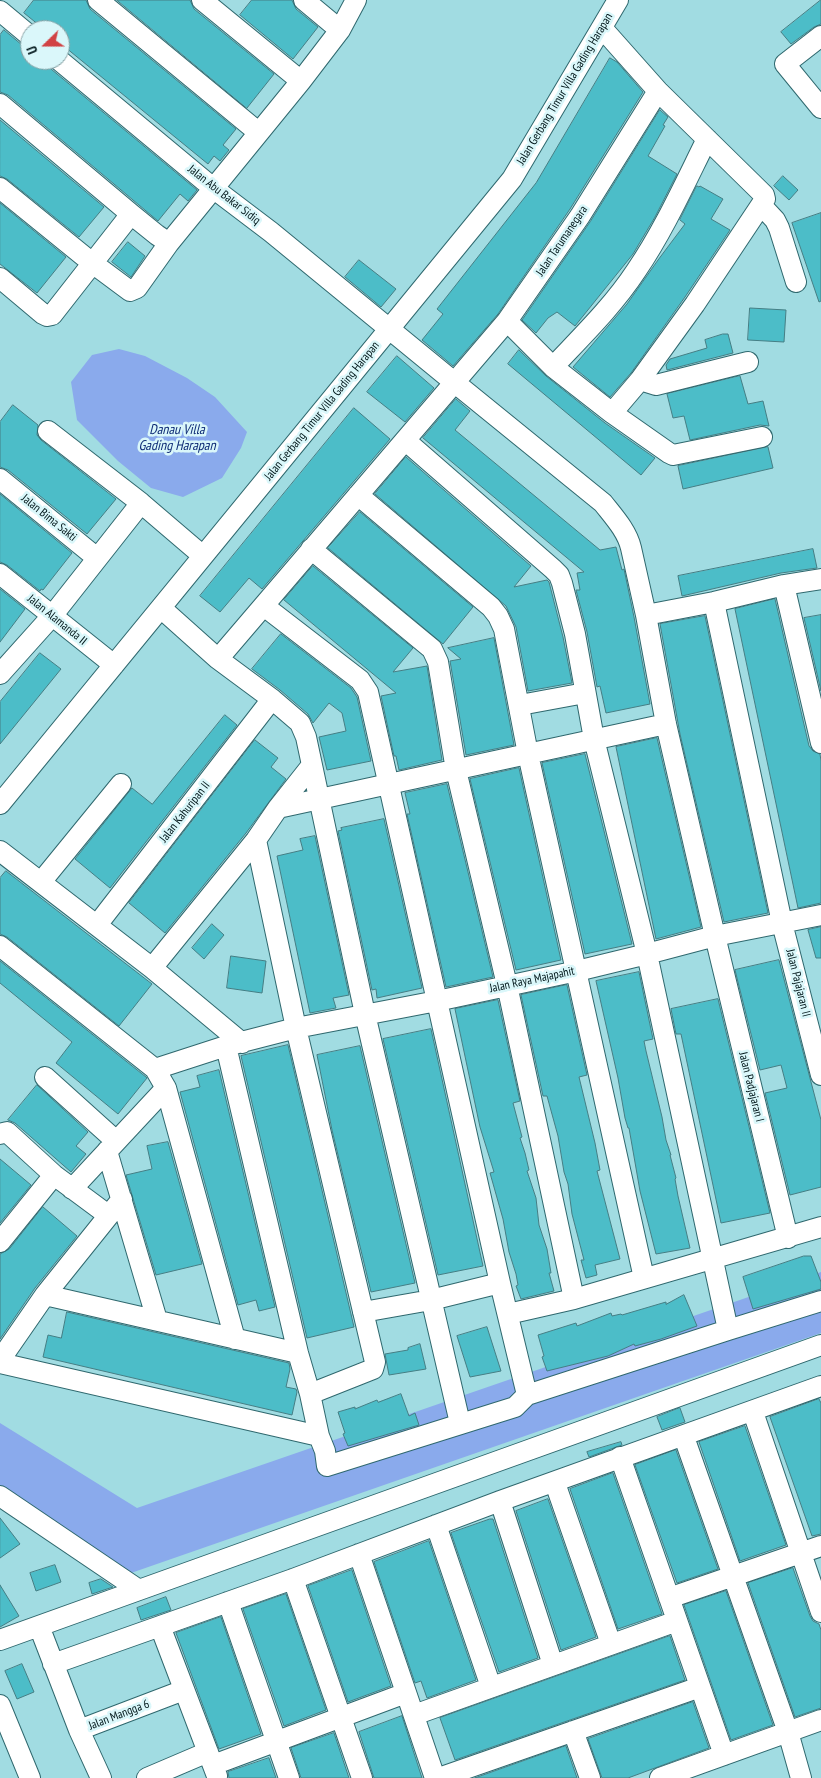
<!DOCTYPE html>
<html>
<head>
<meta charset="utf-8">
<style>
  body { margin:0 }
  #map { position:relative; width:821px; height:1778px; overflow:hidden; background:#a1dce2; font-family:"PT Sans Narrow",sans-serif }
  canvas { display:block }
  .north { position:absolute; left:20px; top:20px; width:50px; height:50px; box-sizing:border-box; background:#daf7fa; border:1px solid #839da0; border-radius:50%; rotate:248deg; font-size:14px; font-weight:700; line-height:20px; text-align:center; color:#011619 }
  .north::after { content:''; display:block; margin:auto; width:18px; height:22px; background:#d14244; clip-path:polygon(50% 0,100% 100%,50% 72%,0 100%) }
</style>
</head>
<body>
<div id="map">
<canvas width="821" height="1778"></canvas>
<div class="north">U</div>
</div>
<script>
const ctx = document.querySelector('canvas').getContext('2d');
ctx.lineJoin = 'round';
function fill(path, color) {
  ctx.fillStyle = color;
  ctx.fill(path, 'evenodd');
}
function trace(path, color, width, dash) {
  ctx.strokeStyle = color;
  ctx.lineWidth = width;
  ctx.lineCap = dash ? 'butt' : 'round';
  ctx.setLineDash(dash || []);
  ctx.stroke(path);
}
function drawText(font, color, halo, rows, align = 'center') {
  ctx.font = font + ' "PT Sans Narrow",sans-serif';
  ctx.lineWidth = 5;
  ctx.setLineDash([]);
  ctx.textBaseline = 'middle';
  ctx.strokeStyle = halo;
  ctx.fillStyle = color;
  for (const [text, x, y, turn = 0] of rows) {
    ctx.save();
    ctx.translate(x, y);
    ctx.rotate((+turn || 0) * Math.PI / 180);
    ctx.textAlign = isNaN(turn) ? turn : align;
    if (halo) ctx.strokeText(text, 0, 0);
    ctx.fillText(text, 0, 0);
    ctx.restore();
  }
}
const water = new Path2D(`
  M119,349l26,7 42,22 28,19 32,35 -6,16 -19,30 -39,19 -32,-9 -33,-27 -41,-41 -6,-38 21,-27z
  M821,1272v61l-713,248 -108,-74v-84l137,85z`);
const building = new Path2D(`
  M34,0h52l4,9 146,120 -13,16 6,5 -9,11 -6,-5 -6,8 -148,-121v-13h-15l-21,-17z
  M117,0h73l4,9 80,65 -27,34z
  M252,0h40l4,9 22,18 -25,32 -53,-44z
  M821,0v24l-7,3 -23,17 -10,-12z
  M4,30l18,15 8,3v12h15l6,9 146,121 -9,11 -8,-7 -22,27 -150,-126 -8,-3v-57z
  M610,58l7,4 26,30 -73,117 -72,105 -45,52 -31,-26 21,-26 -6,-5 99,-126z
  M660,110l8,7 -5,8 2,1 -17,30 29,18 -22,43 -22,37 -58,72 -18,-14 -9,6 -12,15 -14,-13 68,-98z
  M0,120l104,87 -25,30 -72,-58 -7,-3z
  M783,176l15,14 -9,10 -15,-14z
  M697,186l2,1 1,-1 23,13 -12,20 19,11 -45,67 -54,76 -21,24 -37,-30 54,-63 31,-44 27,-36 -5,-4z
  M0,203l66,54 -29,36 -37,-29z
  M821,213v88l-2,1 -27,-79z
  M128,242l17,14 -14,21 -19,-15z
  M359,260l37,29 -15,18 -36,-30z
  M750,308l36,2 -2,32 -36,-2z
  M723,334h5l5,19 -66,17 -1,-5 4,-6 37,-11 -2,-8z
  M519,350l27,26 59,47 50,35 -14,17 -133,-111z
  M397,356l37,32 -29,34 -38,-30z
  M740,376l8,28 15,-3 6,25 -9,-1 -70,15 -6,-24 -11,2 -6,-24z
  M456,399l14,12 -15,19 145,120 16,-3 6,23 2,-1 10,48 16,87 -44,9 -6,-27 -3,1 -10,-55 -11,-42h4l-3,-17 7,-1 -161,-134z
  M13,405l25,20 -1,10 4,5 75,59 -29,35 -79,-64 -8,-3v-45z
  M354,408l36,31 -128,150 -13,-11 -29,34 -20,-16z
  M768,447l5,21 -90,21 -5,-23z
  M406,457l125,109 -17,21 33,-7 2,2 14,55 9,46 -44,8 -12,-64 -10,-21 -131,-112z
  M0,494l72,59 -29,37 -2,-1 -1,2 -33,-26 -7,-3z
  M360,512l113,95 -30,37 -115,-96z
  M813,549l4,19 -36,5 -99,23 -4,-20z
  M313,566l100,82 -20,24 34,-6 15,94 -43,10 -3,-14h-2l-13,-60 15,-3 -112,-93z
  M0,589l25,20 -25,33z
  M775,599l34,147 4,5 7,3 1,7v142l-23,5 -63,-299z
  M821,615v76l-17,-73z
  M705,616l63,297 -44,9 -44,-188 -20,-110z
  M281,634l70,54 6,9 14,64 -44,9 -8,-33 27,-6 -4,-18 -13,-10 -16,20 -5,-9 -28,-24 -28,-21z
  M494,638l20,107 -48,10 -16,-94 11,-2 -13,-11z
  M40,653l21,16 -61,75v-42z
  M225,715l12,10 -127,163 -35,-29 57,-71 20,16z
  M657,738l44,189 -45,12 -40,-192z
  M255,740l23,18 -7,9 15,12 -40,54 -81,100 -36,-30z
  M585,754l47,190 -47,10 -43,-191z
  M519,768l42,192 -45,10 -46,-191z
  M447,784l46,193 -47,10 -39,-173h3l-5,-21z
  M384,819l38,169 -45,10 -1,-9 -4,1 -34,-159 4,-1 -1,-2z
  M315,836l34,159 -16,3 3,10 -26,5 -33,-157 26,-6 -3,-11z
  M6,871l146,113 -33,42 -112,-89 -7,-3v-56z
  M212,924l12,11 -20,24 -12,-11z
  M821,927v31h-5l-8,-28z
  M231,956l35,5 -4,32 -35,-5z
  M779,960l42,160v67l-31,8 -25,-102 22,-5 -6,-23 -21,5 -25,-100z
  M0,961l146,116 1,1 -29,36 -62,-51 16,-21 -72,-59z
  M639,972l14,67 -9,2 2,10 16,66 4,23 5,15h-1l6,23 -1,1 3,17 12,52 -34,6 -16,-63 -11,-63h-1l-3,-10 -7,-40 -22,-97z
  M567,985l20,90 -8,2 16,66 5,27 -3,1 23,88 -25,6 2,10 -11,3 -5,-18h3l-12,-46 -4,-30 -4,-12 -6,-36 -11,-40h-4l-22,-101z
  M718,999l52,214 -49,10 -40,-189h-5l-5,-25z
  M498,1000l22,101 -7,2 9,34 -2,1 5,15 4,17 -2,1 9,27 3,27 8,24 4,24h-2l5,18 -33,8 -5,-13 2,-1 -2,-11 -7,-22 -6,-33 -13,-46 4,-1 -14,-45 -25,-118z
  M431,1029l52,237 -45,9 -55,-236z
  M288,1045l66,282 -47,11 -66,-282z
  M360,1046l55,237 -44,9 -39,-162 -15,-75z
  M219,1070l56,237 -16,4 -3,-11 -18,5 -58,-213 20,-5 -3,-11z
  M37,1085l51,47 -12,14 10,8 -15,18 -56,-49 -7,-3z
  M168,1142l34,122 -46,11 -30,-100 26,-6 -5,-23z
  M0,1159l31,26 -31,38z
  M43,1207l34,29 -42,52 -35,51v-85l9,-5z
  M804,1256h7l10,26v7l-68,20 -10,-32z
  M684,1295l13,31 -36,13 -26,7 -1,-2 -26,12 -61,15 -5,-14 2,-1 -6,-21 38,-12 1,3 34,-13 1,3 9,-2 1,1 44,-13v2z
  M67,1312l222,51 1,6 -4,18 10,2 1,3 -5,23 -249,-58 5,-22 13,3z
  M487,1327l14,44 -31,6 -13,-41z
  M420,1344l6,25 -37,6 -4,-21 23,-4v-2z
  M401,1394l8,22 6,-3 4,12 -71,21 -5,-12 2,-1 -7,-21 17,-5v2l22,-9 1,2z
  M819,1399l2,4v131l-9,2 -42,-119z
  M680,1408l5,14 -23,8 -5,-13z
  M745,1426l41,119 -46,16 -41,-119z
  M621,1442l1,3 -33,12 -2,-5z
  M676,1450l42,119 -41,14 -42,-118z
  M613,1473l49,141 -44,15 -48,-140z
  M548,1499l48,138 -35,13 -45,-139z
  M0,1518l20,26 -20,14z
  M490,1519h3l45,139 -39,14 -48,-139z
  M429,1541l47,139 -49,18 -6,-17 -6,2 -41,-121z
  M55,1565l6,17 -25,9 -6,-18z
  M793,1568l17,48 3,5 6,3 2,6v78l-26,9 -47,-134z
  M352,1570l39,116 -43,16 -40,-116z
  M101,1579l12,8 -21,7 -3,-11z
  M0,1585l19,31 -19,11z
  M726,1591l47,134 -42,15 -47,-135z
  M286,1594l40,116 -42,16 -41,-117z
  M166,1597l5,13 -30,10 -4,-12z
  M221,1617l40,117 -42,15 -43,-116z
  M670,1636l15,44 -230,80 -15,-42z
  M22,1664l12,28 -17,7 -12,-28z
  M693,1702l16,46 -81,30h-26l-14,-39z
  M402,1716l20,62h-48l-15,-46z
  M334,1733l15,45h-48l-10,-30z
  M566,1746l11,32h-102z
  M269,1758l7,20h-47l-1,-6z`);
const minor = new Path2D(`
  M98,0l160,132
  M202,0l99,81
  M304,0l36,30
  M0,11l30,25
  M602,28l56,63 106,104 1,4 -70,105 -55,76 -28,33
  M821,36l-36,28 36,44
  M59,60l154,128 58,44 183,150 149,121c11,14 24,28 28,45l15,67 20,109 49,212 73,302
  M0,104l131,110 26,21 12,8 132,-162 39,-51 16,-30
  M0,188l91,74 39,29 7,-3 32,-45
  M761,205l14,15 4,8 17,54
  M0,278l43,36 4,2 5,-1 79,-101
  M507,321l46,46 59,46 57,40 4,2 89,-18
  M553,367c29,-31 60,-61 83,-96 28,-41 49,-88 71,-132
  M640,380l16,5 92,-23
  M48,431l93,72
  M406,441l147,128 6,6 3,8 13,51 19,105 53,215 81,376
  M0,479l97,79
  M358,495l133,112 7,9 6,13 24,125 116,524
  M311,549l121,100 6,13 18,108 51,215 67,314
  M0,574l114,91
  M784,585l37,158
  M714,602l68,321 39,152
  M264,606l96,74 8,12 132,591 27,112
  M161,608l57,51 54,40 28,24 6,14 59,277 95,409
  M646,615l68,-13 70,-17 37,-6
  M218,659l289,-338 73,-105 78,-125
  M0,674l52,-58 89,-113 62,53
  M520,705l65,-12
  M0,804l512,-625 106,-179
  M278,808l388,-84
  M256,840l40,188 79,334 -2,7 -63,25
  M0,851l152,117 90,75
  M41,882l80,-98
  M97,925l175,-226
  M0,946l155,123
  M152,968l104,-128 22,-32 34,-43
  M226,1046l72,307 12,41 9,42 6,15 2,15 188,-59 12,-12 201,-65 93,-29
  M45,1077l71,64
  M166,1088l69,251
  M0,1134l7,-2 47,43 54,40
  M107,1151l50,169
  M72,1189l94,-101 -11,-19 71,-23 70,-18 141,-27 140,-30 70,-17 68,-18 106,-21
  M0,1242l54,-67
  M45,1295l253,58
  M363,1312l68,-12 69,-17
  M508,1314l66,-15 247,-72
  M0,1360l45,-65 77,-96
  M0,1363l319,73
  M753,1412l68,200
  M684,1437l104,295 13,46
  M620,1457l104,298
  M555,1483l56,161
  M0,1496l139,94 -139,50
  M500,1501l53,164
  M436,1525l55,162
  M359,1554l76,224
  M293,1579l69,199
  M139,1590l682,-245
  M669,1598l152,-52
  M228,1602l61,176
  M39,1626l40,104 105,-40
  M160,1626l57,150
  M53,1664l240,-85 207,-78 321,-115
  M0,1705l30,73
  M414,1715l263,-94
  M79,1730l22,48
  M573,1731l17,47
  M213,1765l193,-72
  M147,1778l61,-26
  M439,1778l261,-91
  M660,1778l161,-58`);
const streetNames = [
  ["Jalan Gerbang Timur Villa Gading Harapan",565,89,-59],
  ["Jalan Abu Bakar Sidiq",224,195,38],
  ["Jalan Tarumanegara",562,241,-56],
  ["Jalan Gerbang Timur Villa Gading Harapan",322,411,-51],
  ["Jalan Bima Sakti",49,518,39],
  ["Jalan Alamanda II",57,620,39],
  ["Jalan Kahuripan II",185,812,-52],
  ["Jalan Raya Majapahit",532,980,-12],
  ["Jalan Pajajaran II",798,983,76],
  ["Jalan Padjajaran I",751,1087,76],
  ["Jalan Mangga 6",119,1715,-21]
];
const waterNames = [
  ["Danau Villa",177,430],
  ["Gading Harapan",177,446]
];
fill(water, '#8aaaec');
fill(building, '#4cbdc8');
trace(building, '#457e84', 1);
trace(minor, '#2f686e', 22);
trace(minor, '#fff', 20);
drawText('12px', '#011619', '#daf7fa', streetNames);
drawText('italic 14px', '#0f2c76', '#daf7fa', waterNames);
</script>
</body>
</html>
